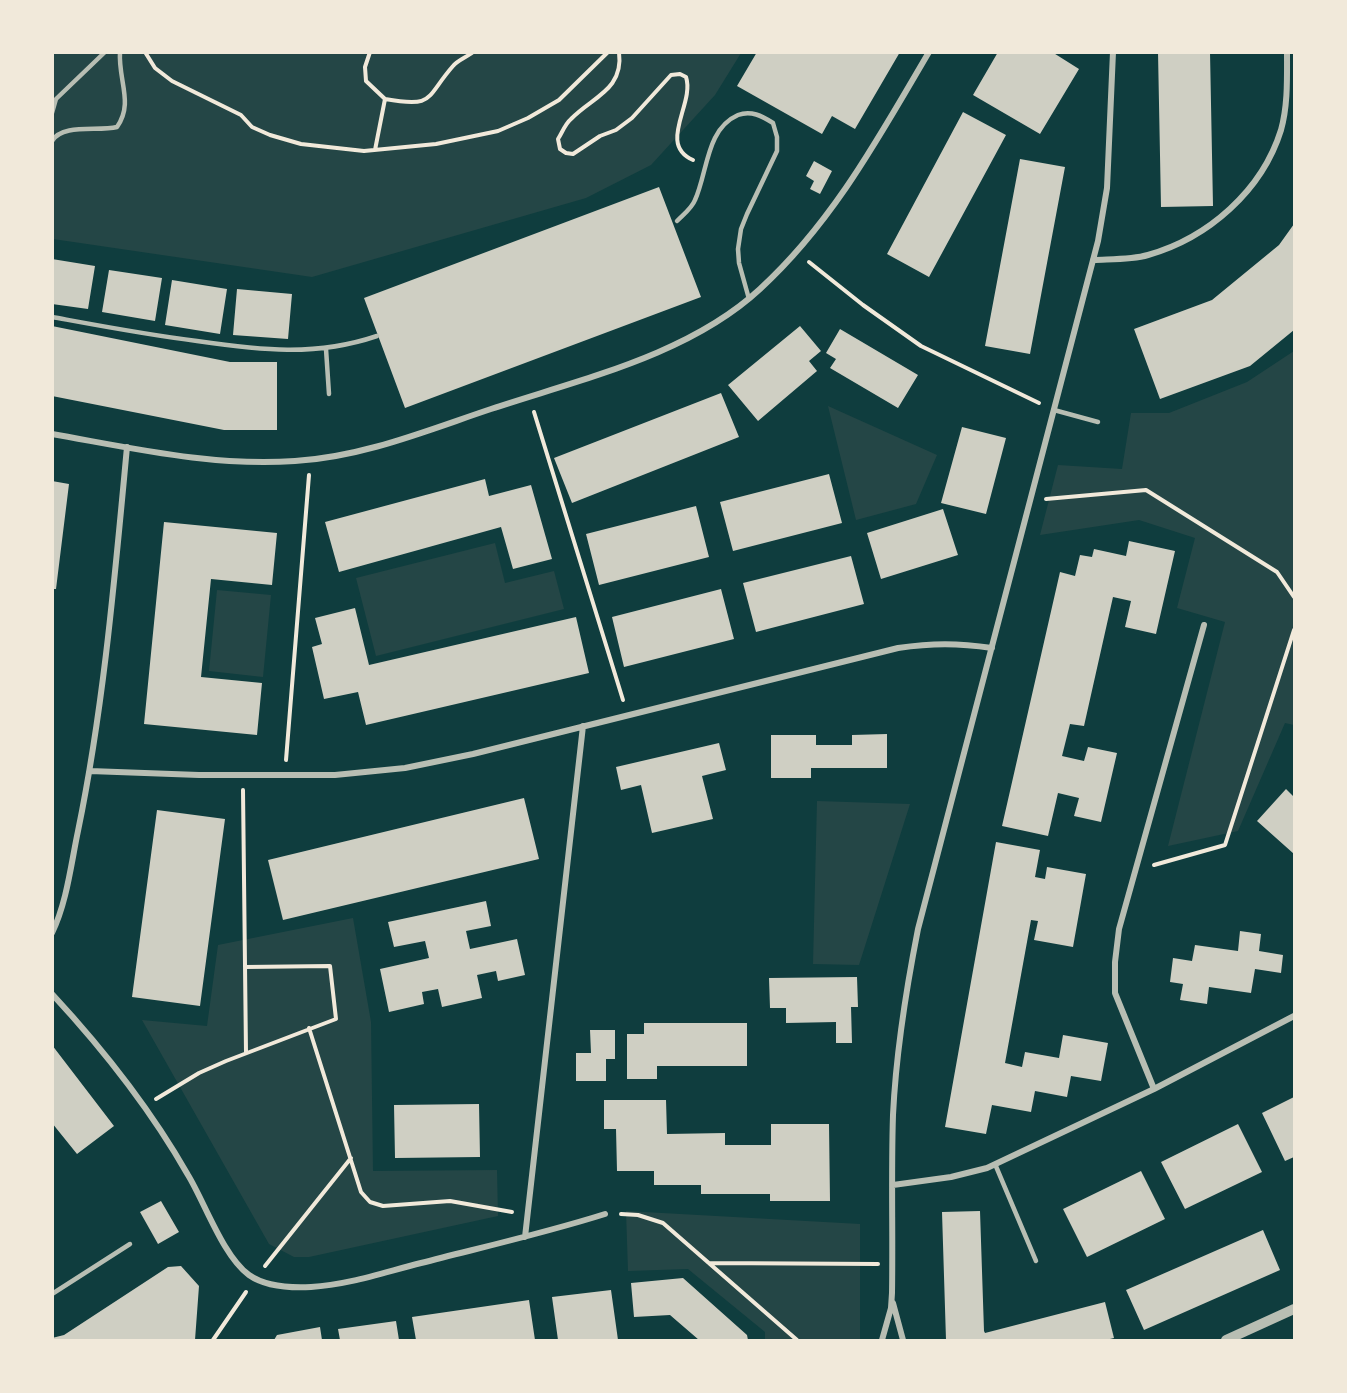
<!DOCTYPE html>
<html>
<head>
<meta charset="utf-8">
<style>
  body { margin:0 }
  #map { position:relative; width:1347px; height:1393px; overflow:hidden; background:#0f3d3e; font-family:Manrope,sans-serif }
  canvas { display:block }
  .frame { position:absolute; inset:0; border:54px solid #f1e9da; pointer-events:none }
</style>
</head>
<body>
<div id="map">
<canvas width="1347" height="1393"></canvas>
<div class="frame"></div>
</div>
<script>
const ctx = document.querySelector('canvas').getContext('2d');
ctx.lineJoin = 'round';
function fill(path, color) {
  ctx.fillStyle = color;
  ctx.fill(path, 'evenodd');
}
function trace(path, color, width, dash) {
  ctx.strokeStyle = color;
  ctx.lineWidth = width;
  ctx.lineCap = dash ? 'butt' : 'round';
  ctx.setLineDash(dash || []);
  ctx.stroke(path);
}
const green = new Path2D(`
  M53,53h688l-26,42 -64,70 -65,33 -274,79 -259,-38z
  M1294,351v374l-9,-2 -47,108 -70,15 57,-224 -48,-14 18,-70 -56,-18 -99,15 18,-70 64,4 9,-56h38l78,-31z
  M828,406l109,49 -21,49 -60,16z
  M495,543l10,40 49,-12 10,38 -188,47 -20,-78z
  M217,590l54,5 -8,82 -54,-6z
  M817,801l93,3 -51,161 -46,-1z
  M353,918l18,104 2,149 124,-1 1,46 -189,41h-15l-25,-13 -127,-224 65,6 11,-81z
  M626,1211l234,13v116h-95v-8l-77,-63 -60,2z`);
const building = new Path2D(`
  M757,52h143l-45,77 -23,-13 -10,18 -85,-48z
  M998,52h54l27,17 -39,65 -67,-39z
  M1158,52h52l3,154 -52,1z
  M963,112l43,23 -77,142 -42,-23z
  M1020,159l45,8 -35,187 -45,-8z
  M814,161l18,10 -12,23 -10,-5 4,-8 -8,-5z
  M659,187l42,110 -296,111 -41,-110z
  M1294,224v106l-44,36 -90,33 -26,-70 78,-29 67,-55z
  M52,259l43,7 -7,43 -36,-5z
  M109,270l53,8 -7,43 -53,-9z
  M172,280l55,9 -7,45 -55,-9z
  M237,289l55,5 -4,45 -55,-4z
  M52,326l178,36h47v68h-53l-172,-34z
  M800,326l21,25 -12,10 8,10 -59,50 -30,-36z
  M840,329l78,46 -20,33 -68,-40 6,-9 -10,-6z
  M721,393l18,44 -167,66 -18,-45z
  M962,427l44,11 -20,76 -45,-11z
  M829,474l13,49 -109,28 -13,-49z
  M485,479l4,17 42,-11 21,74 -39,10 -12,-42 -162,45 -14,-50z
  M52,481l17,3 -13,105h-4z
  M696,506l13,51 -110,28 -13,-51z
  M943,509l15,46 -77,24 -14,-46z
  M164,522l113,11 -5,52 -61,-6 -10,98 61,6 -5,52 -113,-11z
  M1129,541l46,10 -19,83 -31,-7 6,-26 -18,-4 -29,129 -14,-2 -8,32 22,5 4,-14 29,6 -16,69 -27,-6 5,-18 -21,-5 -10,43 -46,-10 58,-254 15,4 5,-21 12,2 2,-8 32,7z
  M851,556l13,48 -108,28 -13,-49z
  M721,589l13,50 -110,28 -12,-50z
  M355,608l14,57 207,-48 13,56 -223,52 -8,-33 -34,7 -12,-52 10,-3 -7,-26z
  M887,734v34h-76v10h-40v-43h45v10h36v-10z
  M719,743l7,27 -24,6 11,43 -61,14 -11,-48 -20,5 -5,-23z
  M1286,789l8,8v57l-37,-33z
  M524,798l15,61 -256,61 -15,-60z
  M157,810l68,9 -25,187 -68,-9z
  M996,842l44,8 -5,27 10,2 2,-12 39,7 -13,73 -39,-7 4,-19 -7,-1 -26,143 17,4 3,-15 34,6 4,-23 45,8 -7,38 -30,-5 -4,21 -32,-6 -4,21 -39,-7 -6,29 -41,-7z
  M486,901l5,25 -25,5 4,18 47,-10 8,36 -27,6 -2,-10 -19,4 5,23 -40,9 -4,-18 -16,3 2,12 -35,8 -9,-43 49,-11 -4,-17 -31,6 -6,-25z
  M1240,931l21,3 -2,17 24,4 -2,18 -26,-4 -4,24 -42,-6 -2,17 -27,-4 3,-16 -13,-2 3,-24 19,3 3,-16 43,6z
  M857,977l1,30h-7l1,36h-16v-21l-50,1v-15h-16l-1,-30z
  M644,1023h103v43h-90v13h-30v-45h17z
  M590,1030h25v29h-9v22h-30v-28h15z
  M52,1045l62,81 -37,28 -25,-31z
  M1294,1097v60l-9,4 -23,-48z
  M604,1100h62l1,34 58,-1v12h46v-21h58l1,77h-60v-7h-69v-9h-47v-14h-37l-1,-42h-12z
  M479,1104l1,53 -85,1 -1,-53z
  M1238,1124l24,48 -77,37 -24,-47z
  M1141,1171l24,48 -78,38 -24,-48z
  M161,1201l18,31 -21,12 -18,-32z
  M980,1211l4,120 1,2 120,-31 9,36 -8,2h-160l-4,-128z
  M1263,1230l17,40 -136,60 -18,-40z
  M181,1266l18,20 -4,54h-143v-2l12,-3 104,-68z
  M683,1278l64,57 1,5h-49l-29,-25 -36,2 -3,-34z
  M611,1290l7,50h-60l-6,-43z
  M529,1300l6,40h-119l-4,-23z
  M396,1321l3,19h-59l-2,-11z
  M320,1327l2,13h-48l3,-5z`);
const path = new Path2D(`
  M145,52l10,16 17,13 69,34 11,12 18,8 31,9 63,7 72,-7 62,-13 30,-13 31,-18 49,-48
  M370,52l-5,15 1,14 19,18 -10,51
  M619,52c5,38 -27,45 -48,67 -6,5 -9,14 -13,20l2,10 6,4 7,1 27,-18 16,-6 16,-12 39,-43 9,-1 6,3c9,27 -29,67 7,83
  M385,99c50,9 40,-1 68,-33 5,-6 14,-9 20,-14
  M809,262l54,43 58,41 118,57
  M534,412l89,288
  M1046,499l100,-9 131,82 17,25
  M286,760l23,-285
  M243,790l3,263
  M1154,865l71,-20 69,-215
  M309,1028l52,164 9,10 13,4 67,-5 62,11
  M156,1099l43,-26 27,-12 110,-42 -6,-53 -85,1
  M621,1214l17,1 25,8 134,117
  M709,1263l169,1
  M265,1266l86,-108
  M213,1340l33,-48`);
const service = new Path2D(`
  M52,113l4,-14 49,-47
  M52,141c11,-18 46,-9 65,-14 17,-24 1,-47 3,-75
  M677,221c7,-7 15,-13 18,-21 13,-29 11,-71 43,-85 13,-5 24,1 35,8l4,14v14l-30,63 -6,15 -3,20 1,14 10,36
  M52,317c49,9 96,18 145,24 63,9 118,16 180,-5
  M326,349l3,45
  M1054,410l44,12
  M995,1164l41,97
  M52,1294l78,-50`);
const minor = new Path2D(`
  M1093,260c17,-1 38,0 55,-5 60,-17 114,-64 133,-125 7,-25 6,-52 6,-78
  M52,434c80,14 162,33 243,27 68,-4 133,-31 196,-52 90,-30 198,-54 269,-120 73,-67 119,-152 169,-237
  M90,771l109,4h136l70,-7 68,-14 425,-106c34,-5 60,-5 94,0
  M52,933c15,-31 19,-69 26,-102 26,-126 37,-257 49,-384
  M52,994c51,55 99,116 136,181 17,28 35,81 61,100 17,12 42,13 62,12 37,-2 74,-15 110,-24 62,-16 124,-30 184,-49
  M1154,1089l-39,-96v-31l4,-33 85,-304
  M893,1185l58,-8 36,-9 167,-79 140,-73
  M525,1237l58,-511
  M893,1303l10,37
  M882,1340l9,-32 1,-15c1,-59 -1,-119 1,-178 3,-63 13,-125 25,-186l180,-688 9,-53 6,-136`);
const tertiary = new Path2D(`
  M1226,1340l68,-31`);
fill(green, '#244646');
fill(building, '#cfcfc3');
trace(path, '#f1e9da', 4);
trace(service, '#b8beb3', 4.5);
trace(minor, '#b8beb3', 6);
trace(tertiary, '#b8beb3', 10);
</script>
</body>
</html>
